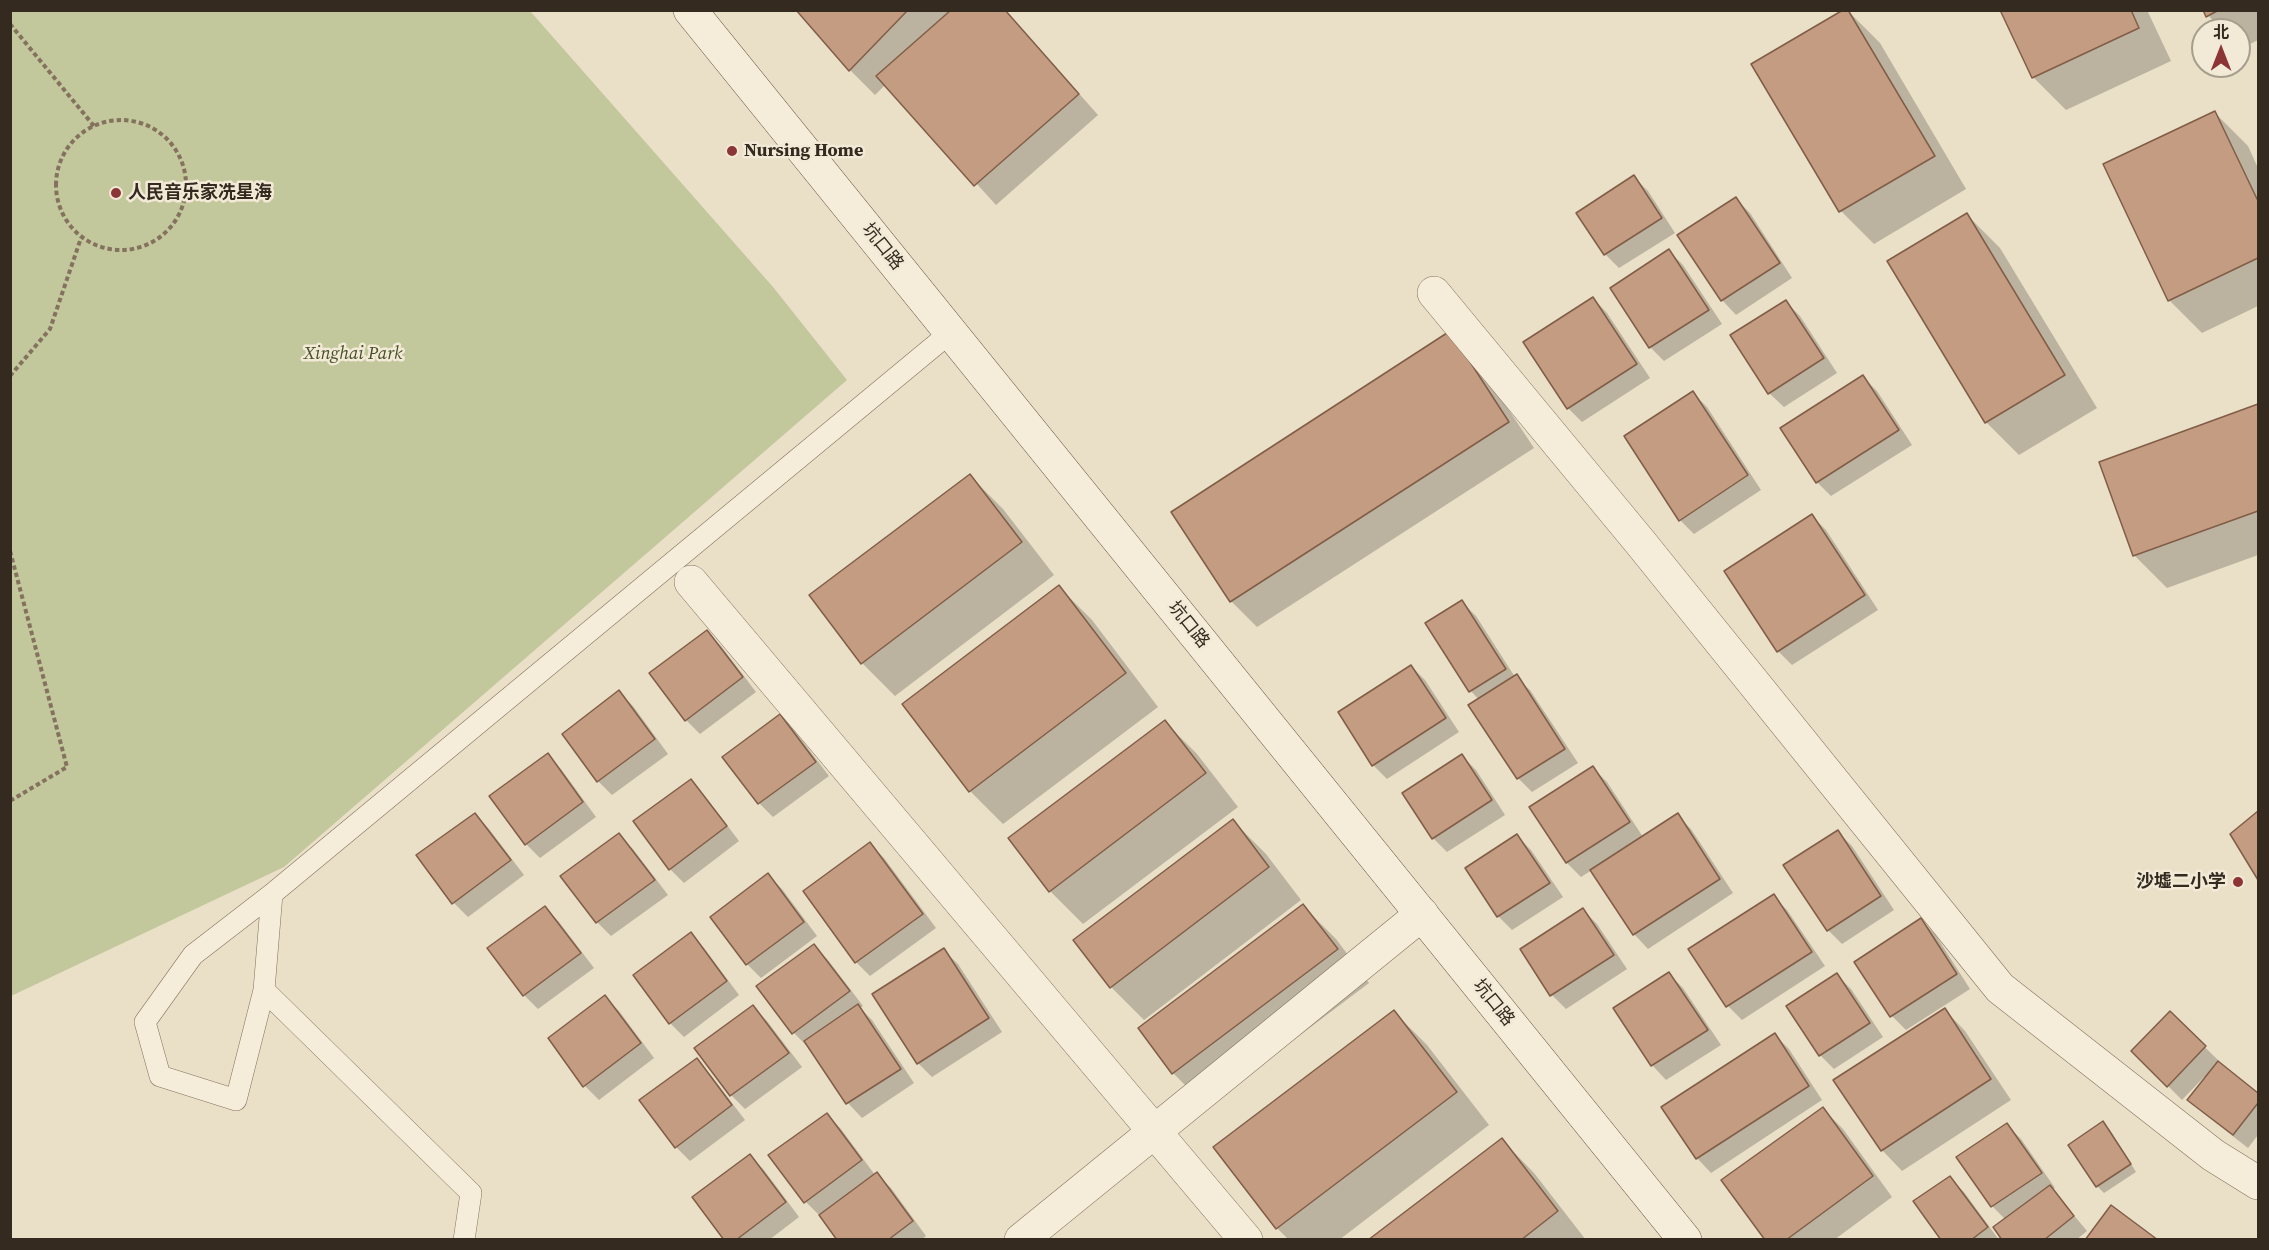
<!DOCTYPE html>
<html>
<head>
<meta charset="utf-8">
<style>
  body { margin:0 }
  #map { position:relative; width:2269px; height:1250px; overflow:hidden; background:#eadfc7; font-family:"Source Serif 4","Noto Sans SC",serif }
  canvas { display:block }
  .frame { position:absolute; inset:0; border:12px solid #352a20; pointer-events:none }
  .north { position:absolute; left:2191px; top:18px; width:60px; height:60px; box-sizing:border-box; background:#f2ead6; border:2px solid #a69d8d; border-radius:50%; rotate:0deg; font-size:16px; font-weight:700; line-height:24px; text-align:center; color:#352a20 }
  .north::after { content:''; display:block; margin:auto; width:21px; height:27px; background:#8c3536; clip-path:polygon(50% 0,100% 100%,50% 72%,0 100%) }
</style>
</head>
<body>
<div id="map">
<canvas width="2269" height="1250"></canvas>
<div class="frame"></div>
<div class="north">北</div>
</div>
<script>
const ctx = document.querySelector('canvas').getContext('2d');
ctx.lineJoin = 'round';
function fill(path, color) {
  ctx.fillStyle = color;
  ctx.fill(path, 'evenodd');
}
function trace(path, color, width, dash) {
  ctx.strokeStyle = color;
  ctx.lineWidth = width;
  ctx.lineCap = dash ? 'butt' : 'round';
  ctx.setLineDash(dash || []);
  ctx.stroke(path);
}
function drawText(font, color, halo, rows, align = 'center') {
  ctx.font = font + ' "Source Serif 4","Noto Sans SC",serif';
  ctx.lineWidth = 5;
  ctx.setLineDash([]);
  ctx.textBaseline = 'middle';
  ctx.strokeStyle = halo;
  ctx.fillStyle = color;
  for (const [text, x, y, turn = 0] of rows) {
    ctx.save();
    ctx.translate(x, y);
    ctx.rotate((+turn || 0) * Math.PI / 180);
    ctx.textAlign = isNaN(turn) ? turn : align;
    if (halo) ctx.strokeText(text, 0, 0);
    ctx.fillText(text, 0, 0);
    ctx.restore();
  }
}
const green = new Path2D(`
  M11,10l519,1 243,276 74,93 -563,487 -273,129z`);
const shadow = new Path2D(`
  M798,10h207l93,105 -102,90 -110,-121 -11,11 -25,-25z
  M1847,10l33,33 86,146 -92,55 -33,-33z
  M2001,10h146l24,51 -105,49 -33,-33z
  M2204,10h54v30l-18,9 -1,-19h-18z
  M2215,113l33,33 10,22v138l-56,27 -33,-33z
  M1634,177l14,14 27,42 -56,35 -14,-14z
  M1736,199l14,14 42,65 -56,37 -14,-15 -43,-64z
  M1967,215l33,33 97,160 -78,47 -33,-33z
  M1669,251l14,14 39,59 -58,37 -14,-14 -38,-59z
  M1593,298l14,15 43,65 -68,44 -14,-14z
  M1786,302l14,14 37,57 -53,34 -15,-14z
  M1475,359l59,89 -277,179 -26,-26z
  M1863,377l14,14 35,54 -81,51 -14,-14 -35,-53z
  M1693,393l14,14 54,83 -67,44 -14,-14z
  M2258,406v149l-91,33 -33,-33 -34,-93z
  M970,476l33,33 51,66 -159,121 -33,-33z
  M1812,516l14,14 52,80 -86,55 -14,-14z
  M1059,587l33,33 66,87 -155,117 -33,-33 -66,-87z
  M1462,602l14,14 39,61 15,13 48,73 -46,29 -14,-14 -39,-78 -8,-9 -44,-67z
  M707,632l14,14 35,46 -56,42 -14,-14z
  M1411,666l14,14 34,52 -72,47 -14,-14z
  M619,692l14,14 35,48 -56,41 -14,-14z
  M780,716l14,14 35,46 -56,41 -14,-14 -35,-46z
  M1165,722l32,32 41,53 -155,117 -33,-33z
  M547,755l14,14 35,48 -56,41 -14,-14z
  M1462,756l14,14 29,45 -58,37 -14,-14 -29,-44z
  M1593,768l14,14 36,55 34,-22 14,14 42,64 -85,56 -14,-15 -42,-64 -11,7 -14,-14 -36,-56z
  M690,781l14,14 35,46 -55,42 -14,-14z
  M2258,813v64l-26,-43z
  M475,814l14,15 35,46 -56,42 -14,-14 -35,-47z
  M1233,821l33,33 35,46 -157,120 -33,-33z
  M1838,832l14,14 42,64 -52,34 -14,-14 -43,-64z
  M619,835l14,14 35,46 -57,41 -14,-14 -35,-46z
  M1517,836l14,14 32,47 -51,33 -14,-14z
  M870,844l14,14 52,70 -66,48 -14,-14z
  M768,875l14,14 35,47 -56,42 -14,-14z
  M1773,896l14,14 38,56 -83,54 -14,-14 -38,-56z
  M1303,906l33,33 33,44 -163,123 -33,-33z
  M545,907l14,15 35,46 -56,41 -14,-14z
  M1583,910l14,14 30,45 -61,40 -14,-14 -30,-45z
  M1921,920l14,14 35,55 -64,41 -14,-14 -36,-53z
  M690,934l14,14 35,47 -55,42 -14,-14z
  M814,946l14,14 35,46 -3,2 12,12 42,63 -52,35 -14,-15 -39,-57 -1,1 -14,-14 -35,-46z
  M943,950l15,14 44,68 -70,45 -14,-14z
  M1669,974l14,14 38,57 -55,35 -14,-15 -37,-56z
  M1837,975l14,14 32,48 -49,32 -14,-14z
  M605,997l14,14 35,47 -55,42 -14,-14z
  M753,1007l14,14 35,46 -57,42 -14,-14z
  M1945,1010l20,21 46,69 -109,71 -20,-21z
  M1394,1012l33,33 62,80 -150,115h-50l-12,-12 -62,-81z
  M2170,1013l49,48 -1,2 40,31v41l-10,13 -45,-35 -14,-14 17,-21 -2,-1 -22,23 -49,-49z
  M1775,1035l14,14 33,51 -111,73 -14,-15 -34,-51z
  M696,1060l14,14 35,46 -55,41 -14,-14z
  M1823,1109l20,20 49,68 -58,43h-67z
  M827,1114l14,15 34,46 2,-1 14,14 35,48 -5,4h-82l-18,-25 -1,1 -14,-14 -35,-46z
  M2103,1123l7,7 26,42 -32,21 -7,-7z
  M2007,1125l14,14 34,49 -3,1 35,42 -11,9h-72l2,-20 -14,-14z
  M1502,1140l32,33 52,67h-216z
  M750,1156l14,14 35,47 -30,23h-43z
  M1950,1178l14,14 35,48h-56z`);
const building = new Path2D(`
  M796,10h112l-59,61z
  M951,10h54l74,84 -105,92 -98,-110z
  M1843,10h5l87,146 -96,56 -88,-148z
  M2000,10h131l8,18 -107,50z
  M2203,10h16l-13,7z
  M2215,111l43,90v57l-90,43 -65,-137z
  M1634,175l28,43 -58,37 -28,-42z
  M1736,197l44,66 -59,38 -44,-66z
  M1967,213l98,162 -80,48 -98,-162z
  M1669,249l40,61 -60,38 -39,-60z
  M1593,297l44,67 -70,45 -44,-67z
  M1786,300l38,58 -56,36 -38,-59z
  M1450,331l59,91 -279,180 -59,-90z
  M1863,375l36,55 -83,53 -36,-55z
  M1693,391l55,84 -69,46 -55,-85z
  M2258,404v107l-125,45 -34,-94z
  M970,474l52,68 -161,122 -52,-69z
  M1812,514l53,81 -88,57 -53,-81z
  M1059,585l67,88 -157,119 -67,-88z
  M1462,600l44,69 -37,23 -44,-69z
  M707,630l36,47 -58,44 -36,-48z
  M1411,665l35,53 -74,48 -34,-54z
  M1517,674l48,75 -48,30 -49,-74z
  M619,690l36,49 -58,43 -35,-48z
  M780,714l36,48 -58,42 -36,-47z
  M1165,720l41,53 -157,119 -41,-54z
  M548,753l35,49 -58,43 -36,-49z
  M1462,754l30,46 -60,39 -30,-46z
  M1593,766l37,56 -64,41 -37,-56z
  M691,779l36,47 -58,44 -36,-49z
  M2258,811v69l-28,-46z
  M475,813l36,47 -59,44 -36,-49z
  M1678,813l42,66 -87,56 -43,-65z
  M1233,819l36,48 -159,121 -37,-48z
  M1838,830l43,66 -54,35 -44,-66z
  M619,833l36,47 -59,43 -36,-47z
  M1517,834l33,49 -53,34 -32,-49z
  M870,842l53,72 -68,49 -52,-72z
  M768,873l36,49 -58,43 -36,-48z
  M1774,894l38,58 -86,55 -38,-58z
  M1303,904l35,45 -166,125 -34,-46z
  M545,906l36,47 -58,43 -36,-48z
  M1583,908l31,47 -64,41 -30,-47z
  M1921,918l36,56 -67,43 -36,-55z
  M691,932l36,49 -58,43 -36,-49z
  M814,944l36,47 -58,43 -36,-48z
  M944,948l45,70 -72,46 -45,-70z
  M1669,972l39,58 -57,36 -38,-58z
  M1837,973l33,50 -51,33 -33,-50z
  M605,995l36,48 -58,44 -35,-49z
  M858,1004l43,65 -55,35 -42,-63z
  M753,1005l36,48 -59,43 -36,-48z
  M1945,1008l46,71 -110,72 -48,-71z
  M1394,1010l63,82 -181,137 -63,-82z
  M2170,1011l36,35 -39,41 -36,-36z
  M1775,1033l34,53 -113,73 -35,-52z
  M697,1058l35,47 -57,43 -36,-48z
  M2218,1061l40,32v10l-25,32 -46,-35z
  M1823,1107l50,69 -87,64h-21l-44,-60z
  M827,1113l35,47 -58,43 -36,-48z
  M2103,1121l28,43 -35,23 -28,-42z
  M2007,1123l35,50 -51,34 -35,-50z
  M1502,1138l56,73 -37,29h-153z
  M750,1154l36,48 -50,38h-12l-32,-43z
  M877,1172l36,49 -25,19h-51l-18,-25z
  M1950,1176l38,51 -17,13h-30l-28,-39z
  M2050,1185l24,31 -30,24h-42l-9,-13z
  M2111,1205l47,35h-73z`);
const path = new Path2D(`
  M10,24l84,102
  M56 185a65 65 0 1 1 130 0a65 65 0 1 1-130 0Z
  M10,376l40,-47 31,-91
  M10,551l57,216 -57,34`);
const lane = new Path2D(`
  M272,894l-8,96 -28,110 -76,-24 -15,-54 48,-67 79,-61 679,-562
  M264,990l207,203 -7,47`);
const street = new Path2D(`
  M1434,293l206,249 360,446 213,167 45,28
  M691,582l555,658
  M1021,1240l401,-326`);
const secondary = new Path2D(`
  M690,10l995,1230`);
const markers = [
  [732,151,6,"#8c3536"],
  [116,193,6,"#8c3536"],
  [2238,882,6,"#8c3536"]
];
const poiNames = [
  ["Nursing Home",744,151],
  ["人民音乐家冼星海",128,193],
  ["沙墟二小学",2226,882,"right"]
];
const streetNames = [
  ["坑口路",882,247,51],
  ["坑口路",1188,625,51],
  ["坑口路",1493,1003,51]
];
const parkNames = [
  ["Xinghai Park",353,354]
];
fill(green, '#c2c79c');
fill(shadow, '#0003');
fill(building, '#c49c81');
trace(building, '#805d47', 1.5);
trace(lane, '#84725e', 22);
trace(street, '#84725e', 34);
trace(secondary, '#665341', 34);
trace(path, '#84725e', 4, [4.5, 3]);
trace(lane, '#f5edda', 21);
trace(street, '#f5edda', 33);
trace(secondary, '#f5edda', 33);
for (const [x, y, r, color] of markers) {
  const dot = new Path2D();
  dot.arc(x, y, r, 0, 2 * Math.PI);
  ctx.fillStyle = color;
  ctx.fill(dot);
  trace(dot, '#f2ead6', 2);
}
drawText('bold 18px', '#352a20', '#f2ead6', poiNames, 'left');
drawText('18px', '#352a20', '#f2ead6', streetNames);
drawText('italic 18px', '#465029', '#f2ead6', parkNames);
</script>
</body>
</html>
